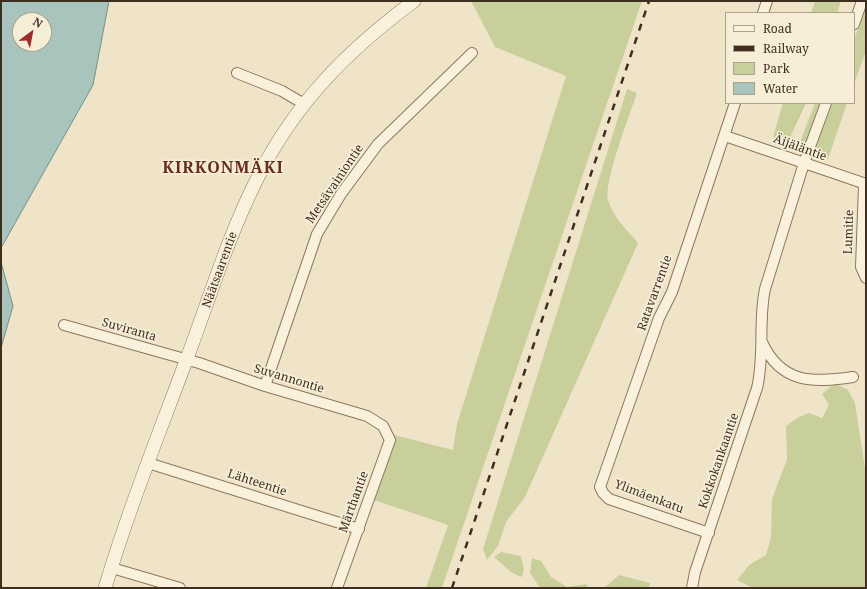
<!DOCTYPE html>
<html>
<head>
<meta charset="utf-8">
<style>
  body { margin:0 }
  #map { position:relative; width:867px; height:589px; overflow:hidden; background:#f0e4c8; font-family:"Noto Serif",serif }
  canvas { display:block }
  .frame { position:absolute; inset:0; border:2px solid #3d2e20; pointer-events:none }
  .legend { position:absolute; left:725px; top:12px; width:130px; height:92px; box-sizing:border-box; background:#f7eed8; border:1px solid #ada18e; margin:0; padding:5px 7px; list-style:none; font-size:12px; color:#3d2e20 }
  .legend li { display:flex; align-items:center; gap:8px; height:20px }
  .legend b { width:20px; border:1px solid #ada18e }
  .north { position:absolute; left:12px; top:12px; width:40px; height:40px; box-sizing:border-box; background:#f7eed8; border:1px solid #ada18e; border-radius:50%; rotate:32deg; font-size:11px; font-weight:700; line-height:16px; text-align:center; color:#3d2e20 }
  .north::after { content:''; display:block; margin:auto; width:14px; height:18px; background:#9e2a2b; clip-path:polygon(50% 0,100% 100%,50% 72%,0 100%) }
</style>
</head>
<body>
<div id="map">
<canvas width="867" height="589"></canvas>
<div class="frame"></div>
<ul class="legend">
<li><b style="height:5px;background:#faf1dc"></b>Road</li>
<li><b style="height:5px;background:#3d2e20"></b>Railway</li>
<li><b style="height:11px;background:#c9cf9b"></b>Park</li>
<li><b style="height:11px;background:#a9c4bc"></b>Water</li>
</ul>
<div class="north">N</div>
</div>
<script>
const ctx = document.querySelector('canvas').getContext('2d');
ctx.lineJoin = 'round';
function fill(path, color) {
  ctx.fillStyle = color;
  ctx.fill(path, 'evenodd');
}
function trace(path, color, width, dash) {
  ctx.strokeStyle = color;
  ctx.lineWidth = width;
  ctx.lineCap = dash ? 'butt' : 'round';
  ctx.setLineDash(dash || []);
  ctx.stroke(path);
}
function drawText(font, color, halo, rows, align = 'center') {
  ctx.font = font + ' "Noto Serif",serif';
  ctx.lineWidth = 3.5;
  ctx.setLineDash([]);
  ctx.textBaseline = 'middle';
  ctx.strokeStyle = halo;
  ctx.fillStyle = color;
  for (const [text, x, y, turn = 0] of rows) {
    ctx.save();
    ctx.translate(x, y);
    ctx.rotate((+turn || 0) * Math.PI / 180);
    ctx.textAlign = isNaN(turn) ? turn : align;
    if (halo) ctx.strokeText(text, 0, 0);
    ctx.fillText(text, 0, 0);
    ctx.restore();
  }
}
const green = new Path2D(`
  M471,1h171l-200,587h-16l22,-63 -77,-26 23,-64 59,15 4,-26 109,-348 -71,-29z
  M815,1h26l-4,12h-26z
  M866,6v45l-12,33v-44z
  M627,89l10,4c-7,21 -33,88 -29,107 5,17 19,30 30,43l-113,254 -19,25 -8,24 -11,14 -4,-11z
  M783,103h23l-18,39 -15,-5z
  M815,103h8l-17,47 -8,-3z
  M832,103h15l-19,56 -14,-6z
  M835,383l13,7 7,13 11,72v113h-113l-16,-8 12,-15 17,-10 5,-18 1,-38 15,-40 -1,-33 11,-8 12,-5 13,5 7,-13 -7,-11z
  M501,552l20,4 3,13 -2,8 -10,-4 -18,-16z
  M532,558l9,3 10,16 16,10 19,-3 3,4h-49l-10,-15z
  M619,575l31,8 -1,5h-45z`);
const water = new Path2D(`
  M1,1h108l-16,84 -92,163zM20,20h24v24h-24z
  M1,262l12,44 -12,42z`);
const minor = new Path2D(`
  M763,13l4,-12
  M854,24l8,-23
  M237,73l45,18 22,13
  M725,136l141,48
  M864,185l-3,82 5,11
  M64,325l135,38 66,23 102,30 16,10 7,14 -53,148
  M762,342c19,42 51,41 91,35
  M265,386l52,-152 24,-40 37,-50 94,-91
  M148,463l211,66
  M709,533l-100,-34 -6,-6 -3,-6 59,-169 13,-26 63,-189
  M112,568l68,20
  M692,588l3,-16 62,-184c8,-33 1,-67 8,-99l39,-126 22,-60`);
const tertiary = new Path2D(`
  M105,588c23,-77 53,-152 81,-227 23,-61 42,-125 72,-184 38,-75 89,-126 156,-176`);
const rail = new Path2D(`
  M452,588l197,-587`);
const streetNames = [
  ["Äijäläntie",800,148,20],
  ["Metsävainiontie",335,184,-56],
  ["Lumitie",849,232,-88],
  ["Näätsaarentie",220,270,-70],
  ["Ratavarrentie",655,293,-70],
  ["Suviranta",129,330,16],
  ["Suvannontie",289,379,17],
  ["Kokkokankaantie",719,461,-71],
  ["Lähteentie",257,483,18],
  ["Ylimäenkatu",649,497,21],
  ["Märthantie",354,502,-70]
];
const districtNames = [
  ["KIRKONMÄKI",223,168]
];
fill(green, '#c9cf9b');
fill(water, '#a9c4bc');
trace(water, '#6f938a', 1);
trace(minor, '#8d765c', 12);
trace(tertiary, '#8d765c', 14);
trace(minor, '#faf1dc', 10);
trace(tertiary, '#faf1dc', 13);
trace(rail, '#3d2e20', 2.5, [7, 7]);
drawText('12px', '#3d2e20', '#f7eed8', streetNames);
ctx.letterSpacing = '1px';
drawText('bold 16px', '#6b2e1e', '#f7eed8', districtNames);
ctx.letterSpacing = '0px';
</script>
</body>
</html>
